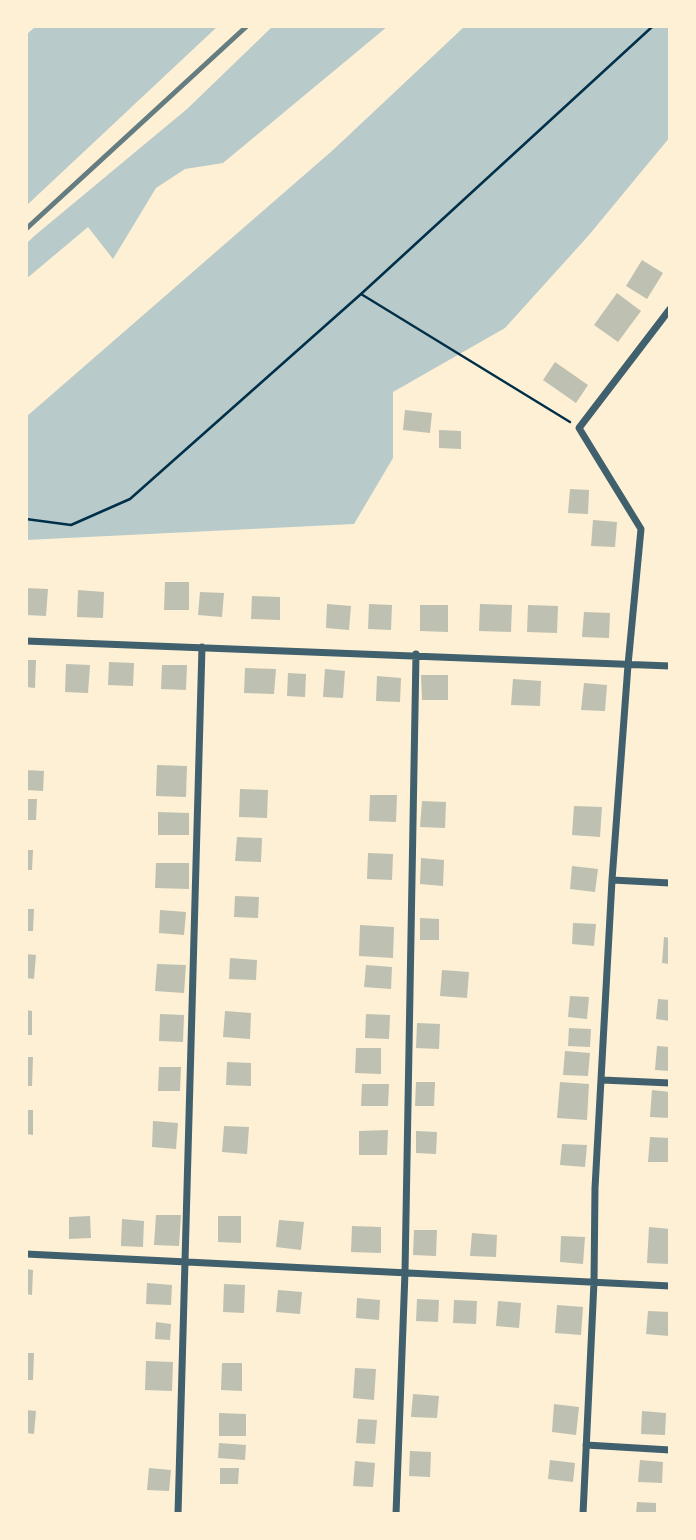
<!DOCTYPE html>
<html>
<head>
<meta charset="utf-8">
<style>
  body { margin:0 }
  #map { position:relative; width:696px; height:1540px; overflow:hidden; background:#fdf0d5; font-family:"Exo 2",sans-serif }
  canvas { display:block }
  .frame { position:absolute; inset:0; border:28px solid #fdf0d5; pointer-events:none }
</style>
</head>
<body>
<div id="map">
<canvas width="696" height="1540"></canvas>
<div class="frame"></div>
</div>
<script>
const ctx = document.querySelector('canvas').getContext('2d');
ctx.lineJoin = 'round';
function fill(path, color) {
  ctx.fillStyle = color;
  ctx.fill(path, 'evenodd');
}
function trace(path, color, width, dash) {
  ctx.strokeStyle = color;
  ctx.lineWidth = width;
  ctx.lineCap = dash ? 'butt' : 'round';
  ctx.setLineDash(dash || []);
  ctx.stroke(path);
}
const green = new Path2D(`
  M36,26h182l-192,180v-171z
  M273,26h115l-165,137 -38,6 -29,19 -43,71 -25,-32 -62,52v-35l7,-7 154,-128z
  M465,26h205v111l-81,98 -84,93 -112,64v66l-39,66 -328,16v-123l307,-267z`);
const building = new Path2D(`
  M642,260l21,13 -16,26 -21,-13z
  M617,293l24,18 -23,31 -24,-17z
  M555,362l33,23 -12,18 -33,-23z
  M405,410l27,3 -2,20 -27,-3z
  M439,430l22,1v18l-22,-1z
  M570,489l19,1 -1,24 -20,-1z
  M593,520l24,2 -2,25 -24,-1z
  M165,582h24v28h-25z
  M26,588l22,1 -2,27 -20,-1z
  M78,590l26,2 -1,26 -26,-1z
  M200,592l24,1 -2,24 -24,-2z
  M252,596l28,1v23l-29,-1z
  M327,604l24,2 -2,24 -23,-2z
  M369,604l23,1 -1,25 -23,-1z
  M480,604l32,1 -1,27 -32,-1z
  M420,605h28v27l-28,-1z
  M528,605l30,1 -1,27 -30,-1z
  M584,612l26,1 -1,25 -27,-1z
  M26,660h10l-1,28 -9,-1z
  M109,662l25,1 -1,23 -25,-1z
  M66,664l24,1 -2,28 -23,-1z
  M162,665h25l-1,25 -25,-1z
  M245,668l31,1 -2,25 -30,-1z
  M325,669l20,2 -2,27 -20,-1z
  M288,673l18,1 -1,23 -18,-1z
  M421,675h27v25h-26z
  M377,676l24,2 -1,24 -24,-1z
  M513,679l28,2 -1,25 -29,-1z
  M584,683l23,2 -2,26 -24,-1z
  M157,765l30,1 -1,31 -30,-1z
  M26,770l18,1 -1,20 -17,-1z
  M240,789l28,1 -1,28 -28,-1z
  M370,795h27l-1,27 -27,-1z
  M26,799h11l-1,21h-10z
  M422,801l24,1 -1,26 -25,-1z
  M574,806l28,1 -2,30 -28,-2z
  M158,812l31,1v22h-31z
  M237,837l25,1 -1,24 -26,-1z
  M26,850h7l-1,20h-6z
  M368,853l25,1 -1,26 -25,-1z
  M421,858l23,2 -1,26 -23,-2z
  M156,863h33v26l-34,-1z
  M572,866l26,3 -3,23 -25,-3z
  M235,896l24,1 -1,21 -24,-1z
  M26,909h8l-1,22h-7z
  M160,910l26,2 -2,23 -25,-2z
  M420,918l19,1v21h-19z
  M573,923l23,1 -2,22 -22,-2z
  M360,925l34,2 -1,31 -34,-2z
  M664,937l6,1v26l-8,-1z
  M26,954l10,1 -2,24 -8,-1z
  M230,958l27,2 -1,20 -27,-1z
  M157,964l29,1 -2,28 -29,-2z
  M366,965l26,2 -1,22 -27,-2z
  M442,970l27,2 -2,26 -27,-2z
  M570,996l19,1 -2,22 -19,-2z
  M658,999l12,1v21l-14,-2z
  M26,1010l6,1v24h-6z
  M225,1011l26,2 -1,26 -27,-2z
  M160,1014l24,1 -1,27 -24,-1z
  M366,1014l24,1 -1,24 -24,-1z
  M417,1023l23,1 -1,25 -23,-1z
  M569,1028l22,1 -1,18 -22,-1z
  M657,1046l13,1v24l-15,-1z
  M356,1048h25v26l-26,-1z
  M565,1051l25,2 -2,23 -25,-1z
  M26,1057h7l-1,29h-6z
  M227,1062l24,1v23l-25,-1z
  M159,1067h22l-1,24h-22z
  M416,1082h19l-1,24h-19z
  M560,1082l29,2 -2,36 -30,-2z
  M362,1084h27l-1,22h-27z
  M652,1090l18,2v26l-20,-1z
  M26,1110h7v25l-7,-1z
  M153,1121l25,2 -2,26 -24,-2z
  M224,1126l25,1 -2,27 -25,-2z
  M388,1130l-1,25h-28v-24z
  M416,1131l21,1 -1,22 -20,-1z
  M650,1137l20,1v24h-22z
  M562,1144l25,1 -2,22 -25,-2z
  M156,1215h25l-2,31 -25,-1z
  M90,1216l1,22 -22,1v-22z
  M218,1216h23v27l-23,-1z
  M122,1219l22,2 -1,26 -22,-1z
  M279,1220l25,2 -3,28 -25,-3z
  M352,1226l29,1v26l-30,-1z
  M649,1227l21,2v35l-23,-1z
  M414,1230h23l-1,26 -23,-1z
  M472,1233l25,2 -1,22 -26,-1z
  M561,1236l24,1 -2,27 -23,-2z
  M26,1269l7,1 -1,25 -6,-1z
  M147,1283l25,2 -1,20 -25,-1z
  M224,1284l21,1 -1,28 -21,-1z
  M278,1290l24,2 -2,22 -24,-2z
  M357,1298l23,2 -1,20 -23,-2z
  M417,1299l22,1 -1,22 -22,-1z
  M454,1300l23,1 -1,23 -23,-1z
  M498,1301l23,2 -2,25 -23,-2z
  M557,1305l26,2 -2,28 -26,-2z
  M648,1311l22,1 -1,24 -23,-2z
  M156,1322l15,2 -1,16 -15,-1z
  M26,1353h8l-1,27h-7z
  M146,1361l27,1 -1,29 -27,-1z
  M222,1363h20v28l-21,-1z
  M355,1368l21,1 -2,31 -21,-2z
  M413,1394l26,2 -2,22 -26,-1z
  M554,1404l25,3 -3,28 -24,-3z
  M26,1410l10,1 -2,23 -8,-1z
  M642,1411l24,2 -1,22 -24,-1z
  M219,1413l27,1v22h-27z
  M358,1419l19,1 -2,24 -19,-1z
  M219,1443l27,2 -1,15 -27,-2z
  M410,1451l21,1 -1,25 -21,-1z
  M550,1460l25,3 -2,19 -25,-3z
  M640,1460l23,2 -1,21 -24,-1z
  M355,1461l20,2 -2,24 -20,-1z
  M149,1468l22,2 -2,21 -22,-1z
  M220,1468h19l-1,16h-18z
  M637,1502l19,1v11h-20z`);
const path = new Path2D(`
  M570,422l-209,-128 292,-268
  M26,519l45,6 59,-26 231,-205`);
const minor = new Path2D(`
  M26,641l644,25
  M612,880l58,3
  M602,1080l68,3
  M26,1254l644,32
  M586,1445l84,5
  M178,1514l24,-867
  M396,1514l9,-242 11,-618
  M583,1514l11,-232 1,-94 17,-308 16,-215 13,-136 -62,-101 91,-119`);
const rail = new Path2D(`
  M26,229l221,-203`);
fill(green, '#b9caca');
fill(building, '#bec0b2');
trace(path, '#003049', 2.5);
trace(minor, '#3f606c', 7);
trace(rail, '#657d81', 5);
</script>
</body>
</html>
